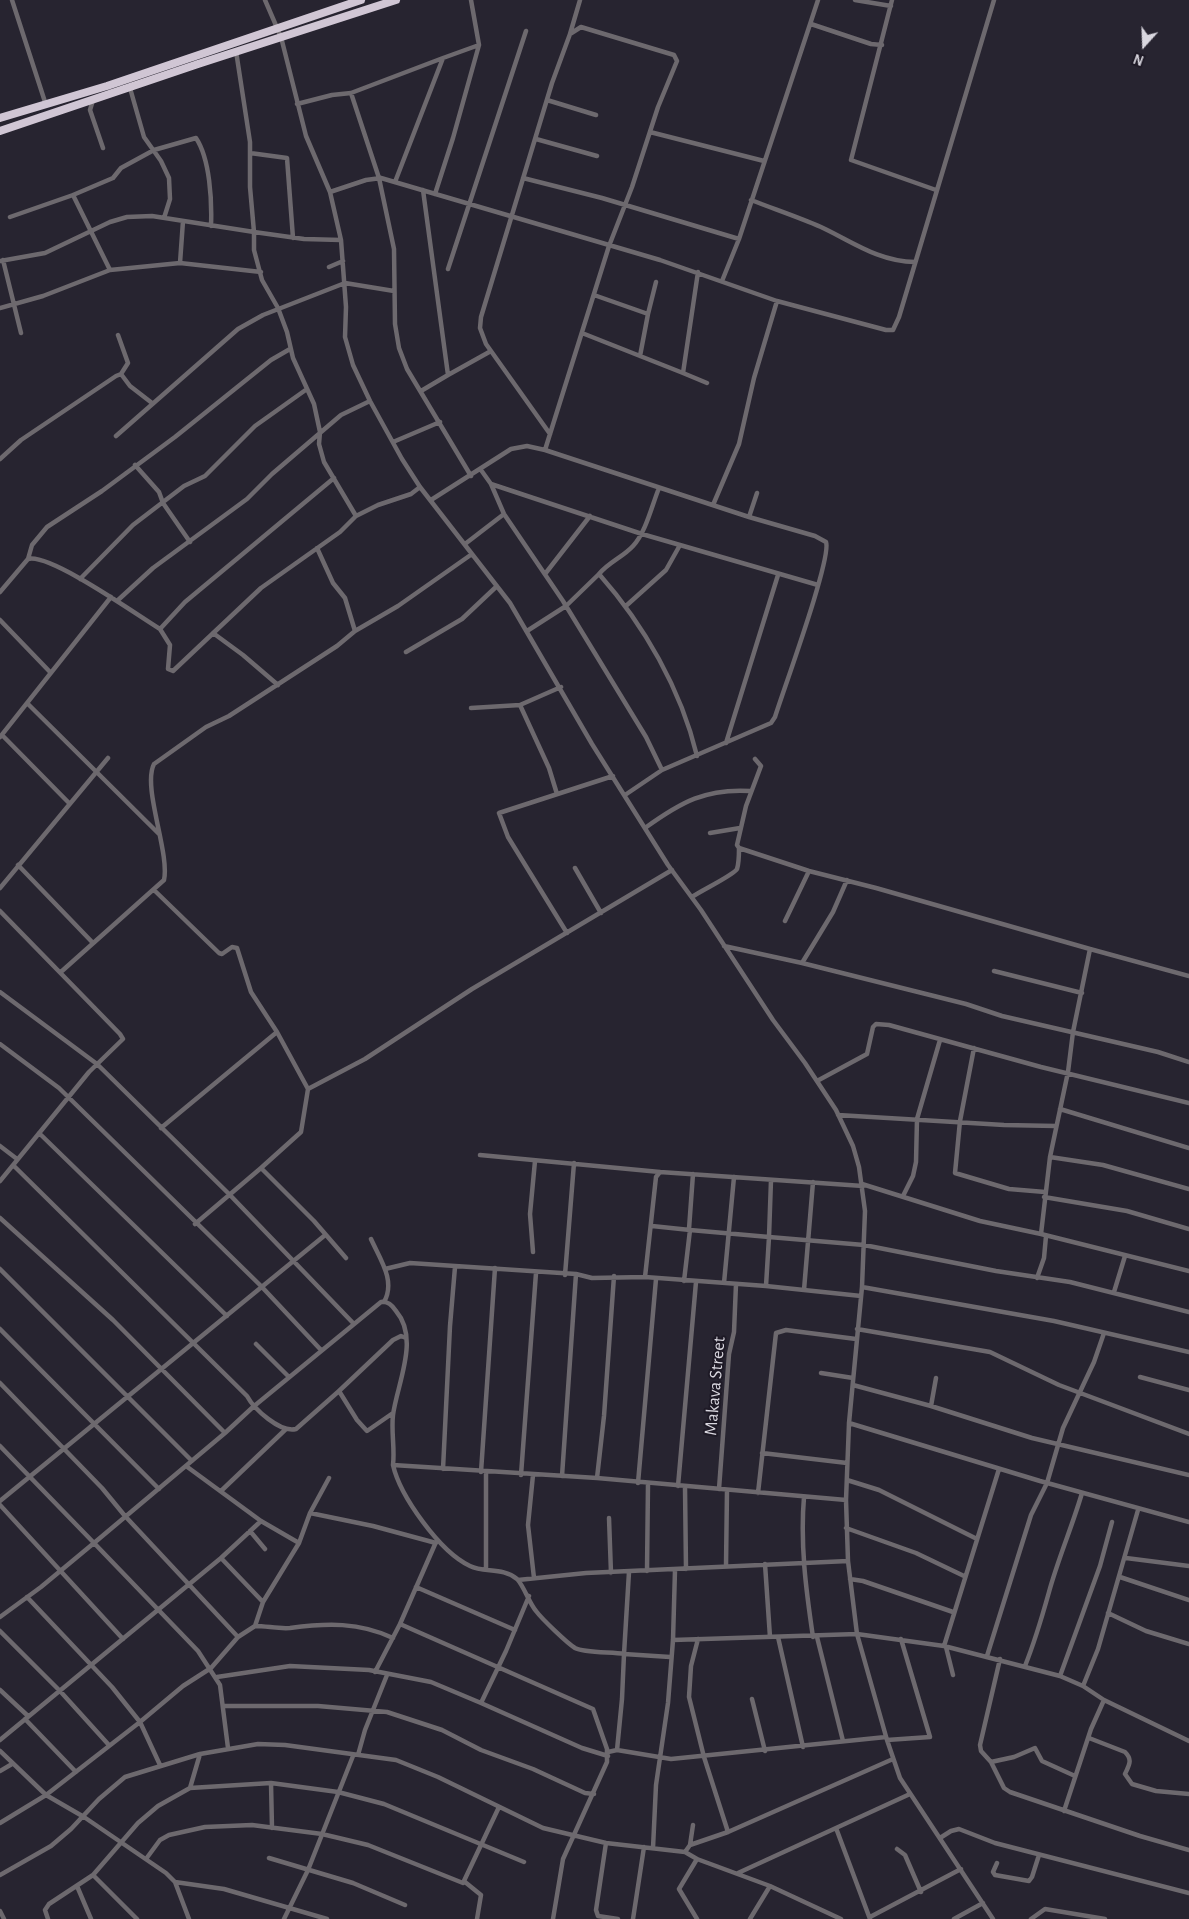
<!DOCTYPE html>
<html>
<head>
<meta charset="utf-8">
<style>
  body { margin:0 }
  #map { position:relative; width:1189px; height:1919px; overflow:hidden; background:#272430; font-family:"Alegreya Sans",sans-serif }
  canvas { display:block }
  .north { position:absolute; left:1119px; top:20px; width:50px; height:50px; -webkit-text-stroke:4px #1e1a26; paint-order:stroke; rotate:200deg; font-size:14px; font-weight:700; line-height:20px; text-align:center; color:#d9d7df }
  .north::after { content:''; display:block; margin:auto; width:18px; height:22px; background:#d9d7df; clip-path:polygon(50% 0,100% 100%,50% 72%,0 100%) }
</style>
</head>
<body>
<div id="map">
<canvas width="1189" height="1919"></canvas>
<div class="north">N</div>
</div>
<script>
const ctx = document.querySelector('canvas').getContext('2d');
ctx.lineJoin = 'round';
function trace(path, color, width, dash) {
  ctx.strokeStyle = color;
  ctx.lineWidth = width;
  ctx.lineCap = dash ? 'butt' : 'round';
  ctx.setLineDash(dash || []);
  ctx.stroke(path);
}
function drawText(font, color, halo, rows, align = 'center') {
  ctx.font = font + ' "Alegreya Sans",sans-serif';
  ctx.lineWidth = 4;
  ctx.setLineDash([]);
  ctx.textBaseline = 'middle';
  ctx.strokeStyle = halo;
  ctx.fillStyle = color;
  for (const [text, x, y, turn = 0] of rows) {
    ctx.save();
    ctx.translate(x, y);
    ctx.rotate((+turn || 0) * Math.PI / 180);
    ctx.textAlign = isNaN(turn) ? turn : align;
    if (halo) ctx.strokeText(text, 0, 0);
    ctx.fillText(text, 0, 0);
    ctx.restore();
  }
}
const street = new Path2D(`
  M12,0l34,105
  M265,0l16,37 25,99 24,56 11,48 5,67 -1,30 8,28 17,36 32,58 18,28 90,116 82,141 76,121 33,45 72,110 32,43 31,47 17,36 6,21 6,44 -3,76 -13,136 -3,77 2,61 9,73 30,106 13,38 93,141
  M471,0l8,45
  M855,0l36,6
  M892,0l-41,160 85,30
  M811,24l60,20 11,1
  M570,34l10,-34
  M130,88l14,49 17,24 8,17 1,21 -6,19
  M351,93l92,-35
  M93,100l-3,10 13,38
  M547,100l49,15
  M297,104l35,-9 19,-2 28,85 15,71 1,75 4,24 8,21 64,107
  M650,132l114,29
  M536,139l61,17
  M250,153l37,5 6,80
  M523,178l79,20 137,41 -17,42
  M395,182l48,-124 36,-13 -26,93 -18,56
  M330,192l36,-12 15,-2 279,82 117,41 109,29h7l6,-13 95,-317
  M73,195l40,-17 8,-10 33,-18 42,-12c14,21 16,63 15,88
  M751,200c23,9 47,17 70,27 30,14 58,35 94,35
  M10,217l63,-22 37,75
  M739,239l79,-239
  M341,240l-37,-1 -50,-7v18l8,30 16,28 9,24 6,26 21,46 6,28 -1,12 5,18 32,54
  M3,260l18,73
  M0,261l45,-8 65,-31 17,-5 25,-1 102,16 -4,-45v-45l-14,-91
  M180,263l3,-42
  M329,267l14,-6
  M448,269l78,-238
  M594,295l54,19 -8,42
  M0,308l43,-12 67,-26 70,-7 81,9
  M648,314l8,-32
  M582,333l101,40 15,-101
  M118,335l10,28 -7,11
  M683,373l24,10
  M448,375l43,-24
  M421,391l27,-16 -25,-185
  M116,436l122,-107 25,-14 82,-32 49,8
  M393,442l47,-20
  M545,450l5,-16 59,-188 23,-59 26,-80 19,-46 -3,-6 -93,-28 -11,7 -18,49 -71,234 -1,11 6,16 64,90
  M0,459l21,-19 95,-64 5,-2 9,12 22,17
  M135,465l24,27 4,11 27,39
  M481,470l10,14 151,50 176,51
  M491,484l13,30 59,87 83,136 16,33
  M431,500l80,-51 16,-3 18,4 204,67 66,19 11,6c6,16 -43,149 -51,175l-4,6 -109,47 -37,25
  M713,505l26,-61 15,-66 23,-77
  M749,517l8,-24
  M465,544l39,-30
  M317,548l16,35 12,15 10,33
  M28,559l4,-14 15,-18 55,-36 73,-54 96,-77 19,-11
  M545,574l45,-58
  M599,574c10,-12 24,-17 34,-28 13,-14 19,-41 26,-58
  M80,579l53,-54 51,-39 21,-10 50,-50 52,-37
  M0,592l28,-33c22,-6 109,56 132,70l10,16 -2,24 5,2 88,-83 79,-56 16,-16 22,-11 33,-11 9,-7
  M117,601l36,-33 94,-69 25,-25 69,-59 29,-14
  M627,605l39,-35 14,-25
  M0,620l51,53
  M160,629l25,-27 149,-124
  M527,631l39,-25 33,-32c45,51 82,115 98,182
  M213,633l30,22 35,30
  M406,652l56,-33 35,-33
  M27,703l132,131
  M520,705l29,63 8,26
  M471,708l49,-3 41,-18
  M2,735l67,68
  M0,737l111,-140
  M726,743l52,-168
  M755,759l6,7 -15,40 -9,39 2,3 70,23 67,17 214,61 -17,83 -5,40 -18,85 -9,77 148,37
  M645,828c36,-26 61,-40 106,-37
  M710,833l30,-5
  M18,865l75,78
  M575,868l26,45
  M0,888l108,-130
  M154,890l65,63 3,1 10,-7 5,1 14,44 26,40
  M692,897c8,-6 42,-22 45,-28 2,-6 2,-14 2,-21
  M0,911l120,123 3,5 -34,33 -89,109
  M785,921l24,-50
  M567,933l-59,-96 -9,-24 114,-37
  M724,946l78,17 31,-51 14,-32
  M1090,949l99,27
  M802,963l164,41 36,12 156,36 31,10
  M62,971l102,-91c6,-27 -22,-93 -10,-116l52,-37 23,-11 108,-70 18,-15 43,-25 74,-52
  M994,971l88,22
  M0,992l97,72 132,130 125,130
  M0,1044l59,44 202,198 60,64
  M974,1048l-14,73 -5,52 54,16 36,3
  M817,1081l50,-27 6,-27 3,-3 13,1 152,42 148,36
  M1060,1109l129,39
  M838,1115l166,10 52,1
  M161,1128l116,-96 31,57
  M39,1133c63,61 125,122 188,183
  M0,1146l17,13
  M480,1155l180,17
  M1050,1157l53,8 86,24
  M13,1165l234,231c7,13 33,37 49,33l43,-38
  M261,1168l40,-36 7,-43 57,-30 107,-70 200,-119
  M862,1184l118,37 61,13
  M903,1196l10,-20 3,-14 1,-43 23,-79
  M1044,1197l83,14 62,18
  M0,1218l113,102 112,113
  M195,1224l66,-56 53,53 32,37
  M652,1226l38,4 -6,51
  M689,1229l4,-55
  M690,1230l79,7 2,-57
  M371,1239c9,20 25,42 13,63
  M533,1252l-3,-38 5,-53
  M0,1269l192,192
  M385,1269l25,-6 166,11 16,4 53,-1 121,9 95,10
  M565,1275l9,-112
  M645,1277l11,-100 4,-5 203,14
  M1037,1278l7,-20 2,-22
  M724,1283l10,-106
  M766,1286l3,-49 95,8 132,26 74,11 119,30
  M862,1287l192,34 135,31
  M804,1290l9,-108
  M1114,1292l11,-36
  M0,1329l159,160
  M857,1329l133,23 69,33 130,49
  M256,1344l33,33
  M821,1373l32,5
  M1140,1377l49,13
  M0,1383l102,105 23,28 113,121
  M853,1385l78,21 101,32 157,37
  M931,1406l5,-28
  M393,1413l-26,18 -10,-11 -18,-29 54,-51 8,-4 5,2
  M849,1423l191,58 149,41
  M0,1446l94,97 -53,44 -41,30
  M762,1453l85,10
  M393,1465c7,31 47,87 77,101 14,7 33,1 47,13 7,7 12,24 19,32 6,8 31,32 39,37 9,5 37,4 49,6l5,-82
  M186,1466l75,55 38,22
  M443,1469l7,-143 5,-59
  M481,1472l14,-204
  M521,1475l15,-202
  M533,1475l-5,50 6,53
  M562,1476l14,-202
  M597,1478l7,-62 10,-140
  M847,1480l32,10 98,49
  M638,1483l18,-204
  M678,1486l18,-204
  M685,1487l1,82
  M719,1489l10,-135 5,-22 2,-48
  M221,1491l65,-62
  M758,1493l18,-160 10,-3 70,9
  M804,1497c-4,47 2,93 9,140
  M0,1501l324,-265
  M0,1505l123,134
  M310,1513l19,-35
  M609,1518l2,55
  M846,1528l70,25 48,23
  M250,1531l15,18
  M221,1558l40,-37
  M1126,1558l63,8
  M765,1564l5,73
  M726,1566l1,-76
  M486,1568v-96
  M647,1571l1,-87
  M1120,1577l69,23
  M850,1579l13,2 90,31
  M518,1580l68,-7 262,-12
  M416,1587l99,43
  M529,1596l-23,55 -25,52 101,45 26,8
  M1108,1613l38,18 43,13
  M400,1624l193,85 14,40v13l-44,97 -10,60
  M255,1626c12,0 23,3 35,2 37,-5 69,-6 103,10
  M0,1631l60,60 48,53
  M778,1637l25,110
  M817,1637l26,104
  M698,1639l-7,27 -2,31 15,60 24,75
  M673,1640l184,-6 87,12 116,30 23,10 21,14 85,41
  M944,1646l55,-177
  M946,1647l7,28
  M987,1656l44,-141 16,-32 16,-55 31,-66 10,-29
  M1000,1659l-20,86 1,6 10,11 13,26 6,4 130,44 49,14
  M1025,1666c10,-25 17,-49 24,-74 9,-33 23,-65 33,-99
  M375,1672l25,-48 36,-82
  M1060,1676l40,-110 12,-44
  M217,1677l73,-11 79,4 62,12 50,21
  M1083,1686l15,-37 40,-139
  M0,1690l28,26
  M752,1699l13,52
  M224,1706h94l69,6 55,18 39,20 52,19 52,24 9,1
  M25,1719l51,53
  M1089,1738l36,14c8,8 4,13 0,22l7,10 24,7 33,3
  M0,1740l221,-182 42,44
  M887,1740l43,-3 -29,-98
  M228,1748l-8,-63 -22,-34 -104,-108 131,-110 28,-26 128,-105c7,-1 11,3 15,9 24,28 1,73 -3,104 -2,17 2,33 0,50l204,13 249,22
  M617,1750l5,-51 2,-45 46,3
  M0,1751l46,44 38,22 82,56 9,9 14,37
  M608,1752l9,-2 54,9 215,-22
  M358,1755l7,-25 22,-55
  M991,1762l23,-5 21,-9 7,13 33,15
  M160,1765l-20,-43 43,-36 28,-18 27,-31 17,-11 8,-24 36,-59 11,-30 63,13 63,17
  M0,1771l12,-7
  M271,1783l1,45
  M190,1788l10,-34
  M1064,1811l27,-82 13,-29
  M0,1823l46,-28 94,-73 -28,-35 -85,-90
  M836,1828l34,91
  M940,1838l11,-7 8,-2 36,14 194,50
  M606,1843l-10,67 2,6 20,3
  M690,1845l3,-20
  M653,1848l3,-63 12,-82 5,-63 2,-70
  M897,1849l8,6 16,37
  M685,1852l5,-7 38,-13 165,-73
  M269,1858l84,25 52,22
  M146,1859l14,-19 9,-5 36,-8 47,-2 70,9 46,11 95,38 36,-76
  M697,1859l-18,30 18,30
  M997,1863l-4,9 2,3 34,6 3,-4 7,-22
  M738,1873l172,-79
  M0,1875l51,-29 20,-17 28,-30 26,-22 75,-23 58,-10 27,1 111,15 42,17 105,51 63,15 79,9 12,7 73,27 71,33
  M93,1875l44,44
  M175,1882l49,7 103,30
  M465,1882l16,13 -4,24
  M77,1886l14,33
  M0,1911l4,8
  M870,1917l91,-48
  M48,1919l-3,-9 4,-6 44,-29 45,-52 20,-17 32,-18 81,-5 67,9 46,12 140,58
  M284,1919l24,-49 45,-114
  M633,1919l11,-72
  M750,1919l20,-33
  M954,1919l29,-16
  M1031,1919l14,-10 60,10`);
const highway = new Path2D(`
  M0,118l107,-32 254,-86
  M0,131l198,-67 198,-64`);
const streetNames = [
  ["Makava Street",715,1386,-85]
];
trace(street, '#6d696e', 4.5);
trace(highway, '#d0c6d4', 8);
drawText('18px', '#d9d7df', '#1e1a26', streetNames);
</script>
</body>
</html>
